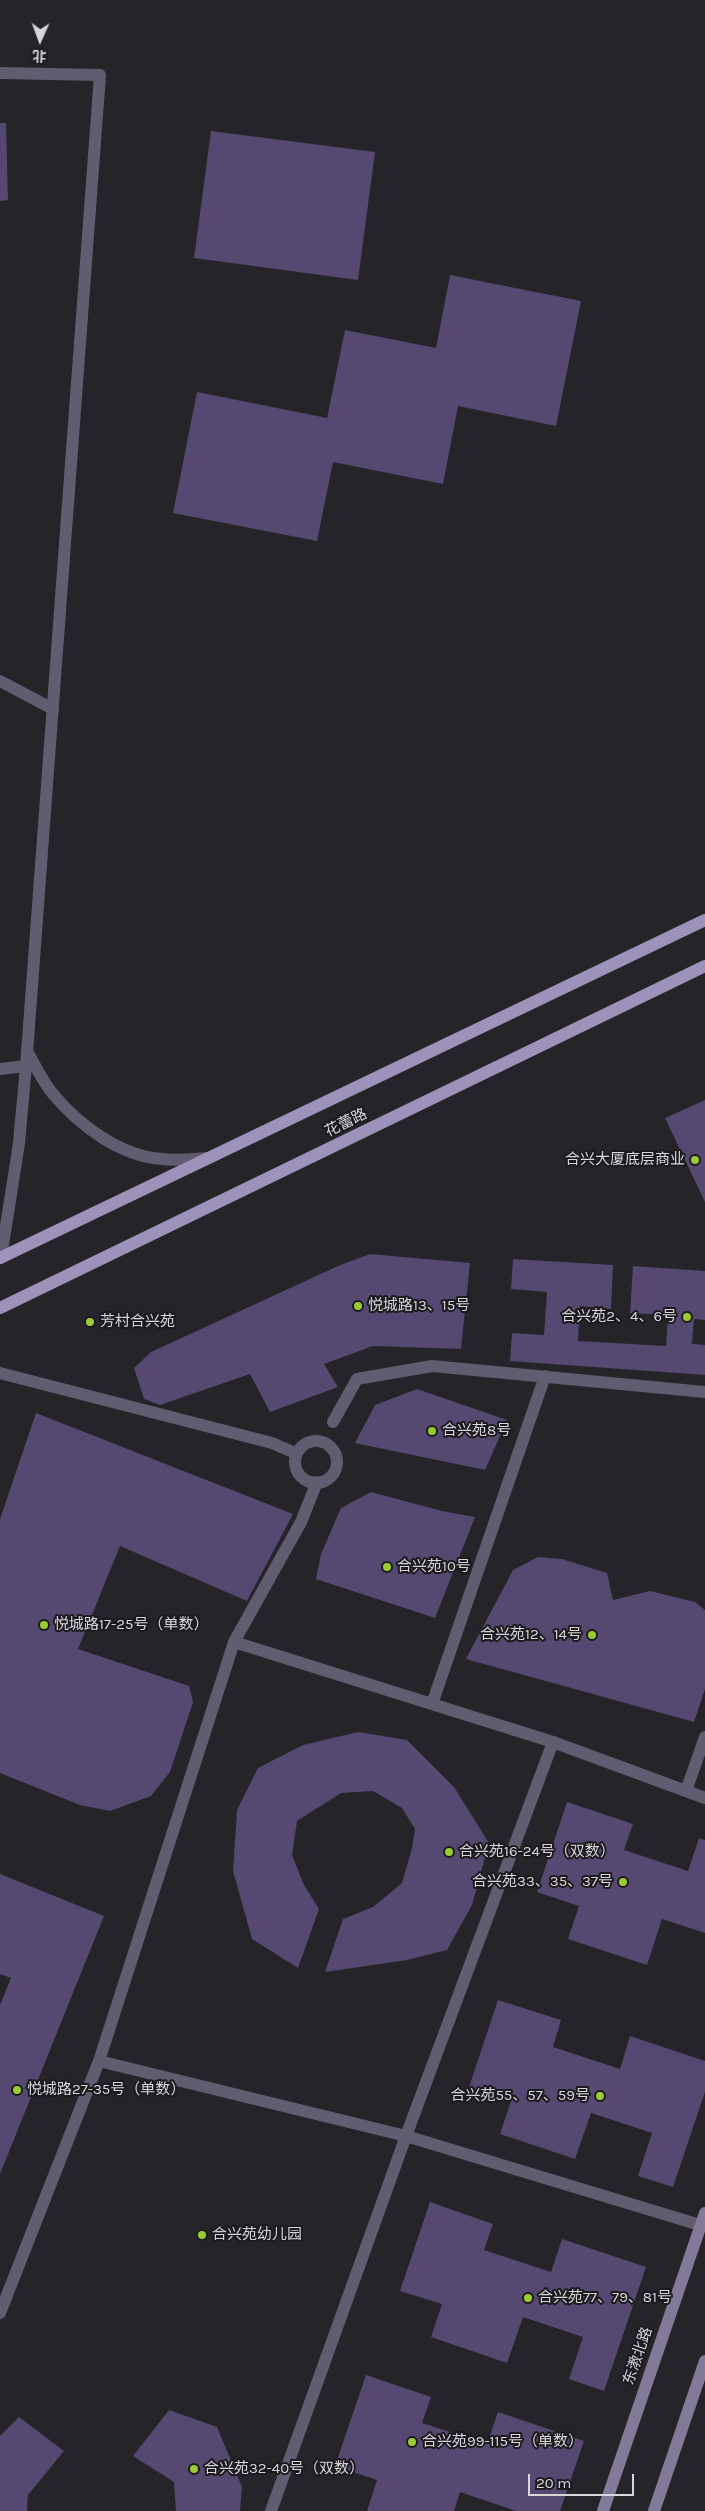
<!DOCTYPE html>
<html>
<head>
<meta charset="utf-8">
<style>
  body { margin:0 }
  #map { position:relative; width:705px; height:2511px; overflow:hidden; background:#252428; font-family:Karla,"Noto Sans SC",sans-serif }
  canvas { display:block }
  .north { position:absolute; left:15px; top:15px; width:50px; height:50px; -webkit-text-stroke:4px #1c1a1f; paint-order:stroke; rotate:182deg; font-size:14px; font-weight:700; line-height:20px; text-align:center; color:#d7d6d9 }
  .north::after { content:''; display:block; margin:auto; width:18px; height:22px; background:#d7d6d9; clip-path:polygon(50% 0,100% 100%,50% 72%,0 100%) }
  .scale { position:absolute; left:528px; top:2474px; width:106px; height:22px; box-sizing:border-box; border:2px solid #d7d6d9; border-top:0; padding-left:6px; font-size:15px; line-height:18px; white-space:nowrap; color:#d7d6d9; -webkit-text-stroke:4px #1c1a1f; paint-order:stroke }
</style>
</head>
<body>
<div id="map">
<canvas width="705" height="2511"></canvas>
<div class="north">北</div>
<div class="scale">20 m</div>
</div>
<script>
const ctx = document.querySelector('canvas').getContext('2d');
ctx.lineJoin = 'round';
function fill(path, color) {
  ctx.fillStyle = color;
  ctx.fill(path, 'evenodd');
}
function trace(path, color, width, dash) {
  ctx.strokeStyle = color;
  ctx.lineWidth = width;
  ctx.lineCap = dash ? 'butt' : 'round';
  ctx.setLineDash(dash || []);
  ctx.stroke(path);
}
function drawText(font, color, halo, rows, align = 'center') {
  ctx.font = font + ' Karla,"Noto Sans SC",sans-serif';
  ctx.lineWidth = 4;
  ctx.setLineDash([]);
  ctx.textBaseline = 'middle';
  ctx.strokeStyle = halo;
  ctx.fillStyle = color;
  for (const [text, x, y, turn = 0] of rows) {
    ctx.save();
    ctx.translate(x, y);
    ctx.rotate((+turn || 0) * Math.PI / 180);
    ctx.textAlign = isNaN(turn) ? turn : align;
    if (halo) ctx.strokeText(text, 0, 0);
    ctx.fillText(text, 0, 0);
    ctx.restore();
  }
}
const building = new Path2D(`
  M0,123h6l2,77 -8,1z
  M211,131l164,21 -17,128 -164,-22z
  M450,275l131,26 -25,125 -98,-20 -15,78 -110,-22 -16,79 -144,-28 24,-121 130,26 18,-88 91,18z
  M705,1100v102l-40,-84z
  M370,1254l100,9 -9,86 -88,-3 -49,18 14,23 -68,25 -20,-38 -90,31 -16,-6 -10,-31 17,-16 187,-86z
  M513,1259l100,6 -2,44 -31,-3 -2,35 88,5 2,-31 -38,-2 3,-47 72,5v49l-11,-1 -2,25 13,1v30l-195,-14 2,-28 32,2 3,-43 -36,-3z
  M417,1389l90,31 -22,50 -130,-27 20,-38z
  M36,1413l257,101 -46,87 -127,-55 -42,103 111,37 4,16 -23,70 -19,24 -41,15 -30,-6 -80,-32v-254z
  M371,1492l71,19 33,6 -40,101 -119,-39 5,-25 20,-46z
  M538,1557l24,2 45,14 6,27 37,-9 45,11 10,8v79l-11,33 -228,-63 47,-89z
  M358,1732l49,8 47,47 35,56 -17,62 -25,45 -40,10 -82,12 18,-53 30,-12 29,-24 10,-35 3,-19 -13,-21 -29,-17 -32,2 -44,28 -5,34 12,30 15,24 -21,59 -46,-29 -19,-68 4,-61 21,-42 45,-23z
  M567,1802l66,22 -9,26 64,21 11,-33 6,2v93l-43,-14 -15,46 -79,-26 11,-33 -42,-14z
  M0,1874l104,42 -104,258v-169l11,-27 -11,-4z
  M498,2000l63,20 -8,27 67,22 10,-33 75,25v31l-32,95 -35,-11 14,-43 -61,-20 -16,46 -75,-25 11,-33 -42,-14z
  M430,2202l63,22 -9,26 67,22 11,-33 84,28 -42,124 -35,-12 14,-42 -60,-20 -16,46 -76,-26 11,-33 -42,-13z
  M366,2375l65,22 -9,26 65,21 11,-32 86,29 -24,70h-44l-56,-19 -6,19h-87l10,-31 -42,-14z
  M169,2410l48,17 25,60 -2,24h-64l-2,-29 -41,-26z
  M19,2417l45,34 -36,44 -1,16h-27v-75z`);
const lane = new Path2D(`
  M0,681l53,28
  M0,1069l26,-3
  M0,1373l272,70 23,10
  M333,1422l24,-43 75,-13 273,26
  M295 1462a21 21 0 1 1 42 0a21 21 0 1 1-42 0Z
  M234,1642l319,100 152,56
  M432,1704l113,-328
  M686,1791l19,-54
  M99,2061l307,75 294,89
  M0,2313l99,-252 135,-419 67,-120 16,-40
  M271,2511l135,-375 147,-394`);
const street = new Path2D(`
  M0,73l100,2 -74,991 -7,77 -18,115
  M27,1051c8,14 16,31 26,43 27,32 67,62 109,65 15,2 32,0 46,-1`);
const secondary = new Path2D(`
  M603,2511l102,-298
  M654,2511l51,-150`);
const primary = new Path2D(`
  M0,1258l705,-338
  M0,1308l705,-342`);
const markers = [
  [695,1160,5,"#9acb34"],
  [358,1306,5,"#9acb34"],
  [687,1317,5,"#9acb34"],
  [90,1322,5,"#9acb34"],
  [432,1431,5,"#9acb34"],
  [387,1567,5,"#9acb34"],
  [44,1625,5,"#9acb34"],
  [592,1635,5,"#9acb34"],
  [449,1852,5,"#9acb34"],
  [623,1882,5,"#9acb34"],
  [17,2090,5,"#9acb34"],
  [600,2096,5,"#9acb34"],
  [202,2235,5,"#9acb34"],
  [528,2298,5,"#9acb34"],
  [412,2442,5,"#9acb34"],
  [194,2469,5,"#9acb34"]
];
const streetNames = [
  ["花蕾路",346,1123,-26],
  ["东漖北路",638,2356,-71]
];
const poiNames = [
  ["合兴大厦底层商业",685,1160,"right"],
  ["悦城路13、15号",368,1306],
  ["合兴苑2、4、6号",677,1317,"right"],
  ["芳村合兴苑",100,1322],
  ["合兴苑8号",442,1431],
  ["合兴苑10号",397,1567],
  ["悦城路17-25号（单数）",54,1625],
  ["合兴苑12、14号",582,1635,"right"],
  ["合兴苑16-24号（双数）",459,1852],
  ["合兴苑33、35、37号",613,1882,"right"],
  ["悦城路27-35号（单数）",27,2090],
  ["合兴苑55、57、59号",590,2096,"right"],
  ["合兴苑幼儿园",212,2235],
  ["合兴苑77、79、81号",538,2298],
  ["合兴苑99-115号（单数）",422,2442],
  ["合兴苑32-40号（双数）",204,2469]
];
fill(building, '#554871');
trace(lane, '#615c6f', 12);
trace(street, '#615c6f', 12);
trace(secondary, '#837a99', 12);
trace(primary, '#9d92b9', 12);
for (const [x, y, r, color] of markers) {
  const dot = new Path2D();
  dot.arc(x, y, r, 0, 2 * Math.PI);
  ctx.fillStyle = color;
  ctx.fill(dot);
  trace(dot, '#1c1a1f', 2);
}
drawText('15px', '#d7d6d9', '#1c1a1f', streetNames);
drawText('15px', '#d7d6d9', '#1c1a1f', poiNames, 'left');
</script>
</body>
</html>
